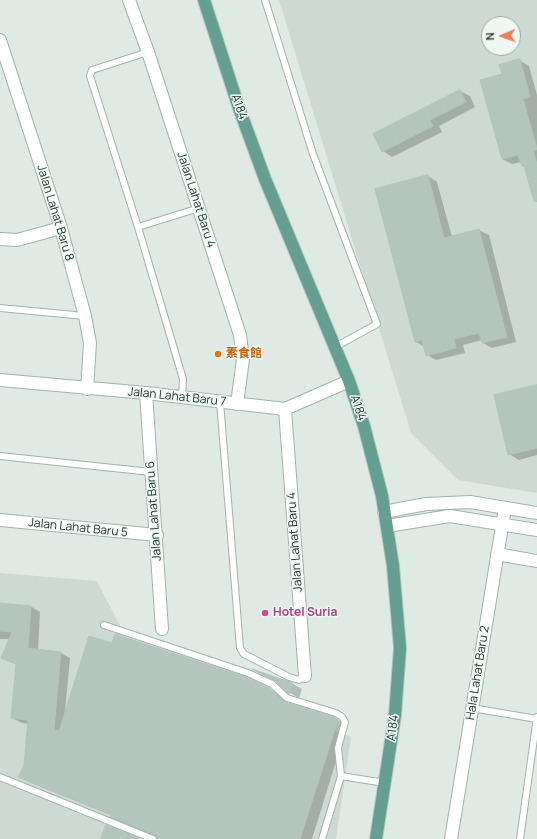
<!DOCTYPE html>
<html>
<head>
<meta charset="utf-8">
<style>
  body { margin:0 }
  #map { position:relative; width:537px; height:839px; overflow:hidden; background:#dfeae5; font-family:Manrope,sans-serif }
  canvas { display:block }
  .north { position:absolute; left:481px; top:16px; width:40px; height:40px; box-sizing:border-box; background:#eff7f3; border:1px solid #9caba6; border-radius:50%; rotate:268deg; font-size:11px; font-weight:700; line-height:16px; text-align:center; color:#203a33 }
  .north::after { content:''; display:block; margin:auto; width:14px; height:18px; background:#f17e57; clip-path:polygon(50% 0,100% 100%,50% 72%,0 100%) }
</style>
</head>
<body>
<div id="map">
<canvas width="537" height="839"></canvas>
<div class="north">N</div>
</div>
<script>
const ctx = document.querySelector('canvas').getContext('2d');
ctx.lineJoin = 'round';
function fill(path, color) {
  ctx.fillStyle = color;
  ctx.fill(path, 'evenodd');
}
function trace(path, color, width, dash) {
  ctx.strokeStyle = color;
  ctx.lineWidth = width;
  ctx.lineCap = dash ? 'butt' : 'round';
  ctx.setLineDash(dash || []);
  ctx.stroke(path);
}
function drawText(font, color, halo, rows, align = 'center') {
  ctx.font = font + ' Manrope,"Noto Sans SC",sans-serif';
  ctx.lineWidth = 3;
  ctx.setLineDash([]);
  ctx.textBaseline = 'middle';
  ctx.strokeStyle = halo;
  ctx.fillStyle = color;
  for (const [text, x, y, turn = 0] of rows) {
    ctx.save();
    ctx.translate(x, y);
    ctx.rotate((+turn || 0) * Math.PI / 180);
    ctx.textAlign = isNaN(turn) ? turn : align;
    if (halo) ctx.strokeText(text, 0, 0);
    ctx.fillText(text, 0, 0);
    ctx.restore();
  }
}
const built = new Path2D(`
  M279,0h258v493l-79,-13 -47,-47zM489,24h24v24h-24z
  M0,573l97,8 36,70 218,86 -15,102h-336z`);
const shadow = new Path2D(`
  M519,60l10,6 8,29v107l-2,-1 -10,-34 -3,-1 -1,-4 -9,2 -10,-5 1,-85z
  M460,91l10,5 5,11 -36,19 3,6 -50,25 -9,-6z
  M428,176l9,6 15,55 27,-7 10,5 27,107 -24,6 -9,-5 -1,-3 -19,5 2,8 -29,7 -9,-5 -2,-8 -9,-5z
  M537,386v69l-18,5 -10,-6z
  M0,603l3,2 27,1 10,6 -2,39 23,2 9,5 -5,53 204,-22 10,6 12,10 43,13 13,8 -35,113h-141l-19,-8 -1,3 -30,-12 -10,-6v-1l-82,-33 -10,-5 6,-11 4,-42 -7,-1 -10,-5 5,-53 -14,-8 7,-18h-10z
  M259,673l34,11 9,5 -3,9 -9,-5 -13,-11z`);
const building = new Path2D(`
  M520,59l10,38 -7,2 14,50 -4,2 4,13v37h-3l-10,-35h-2l-4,-11 -16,4 -22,-79 22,-6 -3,-9z
  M460,90l6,12 -36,18 3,6 -51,26 -9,-18z
  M428,175l16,63 35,-9 28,108 -25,6 -3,-10 -25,6 2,9 -30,8 -4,-16 -7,2 -40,-153z
  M537,385v63l-29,7 -14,-60z
  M0,603l31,3 -3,42 33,4 -7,78 5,1 30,-95 23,7 3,-9 131,43 23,11 16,14 49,15 4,3 -38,119h-143l-2,-4 -45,-18 1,-3 -93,-37 6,-11 4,-46 -17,-2 5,-54 -15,-6 11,-26 -12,-1z
  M252,669l41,14 -4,11 -15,-14z
  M106,825l35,14h-40z`);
const service = new Path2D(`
  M265,0l48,154 64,170 -42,23
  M148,52l-56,18 -2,6 48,151 45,152 -1,18
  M138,227l61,-19
  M0,308l85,8
  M220,402l20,246 4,6 45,23 10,3 6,-4
  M0,456l151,16
  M104,625l144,48 24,11 15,14 49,15 6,4 3,5 -7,26 3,28 -19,63
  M472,708l65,11
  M341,776l44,7
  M0,777l153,62
  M520,839l17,-122`);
const minor = new Path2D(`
  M129,0l19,52 92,283 3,24 -6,45
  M0,40l61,188 24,88 5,27 -3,46
  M0,239l17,1 44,-12
  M0,380l146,13 139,16 64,-28
  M146,393l16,236
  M285,409l20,267
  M384,512l42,-8 44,-2 67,11
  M0,520l157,15
  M387,526l63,-10 87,14
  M497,554l40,7
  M451,839l54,-331`);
const primary = new Path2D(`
  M204,0l35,108 26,71 84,202 15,45 18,70 11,70 7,82 -5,67 -19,124`);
const markers = [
  [218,354,4,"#e8710a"],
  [265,613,4,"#d1479c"]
];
const streetNames = [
  ["A184",239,107,71],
  ["Jalan Lahat Baru 4",196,200,72],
  ["Jalan Lahat Baru 8",55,213,73],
  ["Jalan Lahat Baru 7",177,397,6],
  ["A184",358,408,72],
  ["Jalan Lahat Baru 6",154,511,-94],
  ["Jalan Lahat Baru 5",78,528,6],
  ["Jalan Lahat Baru 4",295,542,-94],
  ["Hala Lahat Baru 2",478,673,-81],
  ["A184",393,728,-83]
];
const foodNames = [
  ["素食館",226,354]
];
const hotelNames = [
  ["Hotel Suria",273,613]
];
fill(built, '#cddad4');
fill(shadow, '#0003');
fill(building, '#b4c5be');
trace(building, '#b2c4bc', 1);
trace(service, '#a2b2ac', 8);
trace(minor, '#a2b2ac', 14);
trace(primary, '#bcc4c2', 14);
trace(service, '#fff', 6);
trace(minor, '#fff', 12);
trace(primary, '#649f91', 12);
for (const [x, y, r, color] of markers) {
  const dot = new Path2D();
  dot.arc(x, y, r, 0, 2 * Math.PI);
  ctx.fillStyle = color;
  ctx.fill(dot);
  trace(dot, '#eff7f3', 1.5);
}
drawText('12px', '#203a33', '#eff7f3', streetNames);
drawText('bold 12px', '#c56008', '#eff7f3', foodNames, 'left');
drawText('bold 12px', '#b23c85', '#eff7f3', hotelNames, 'left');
</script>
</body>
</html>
